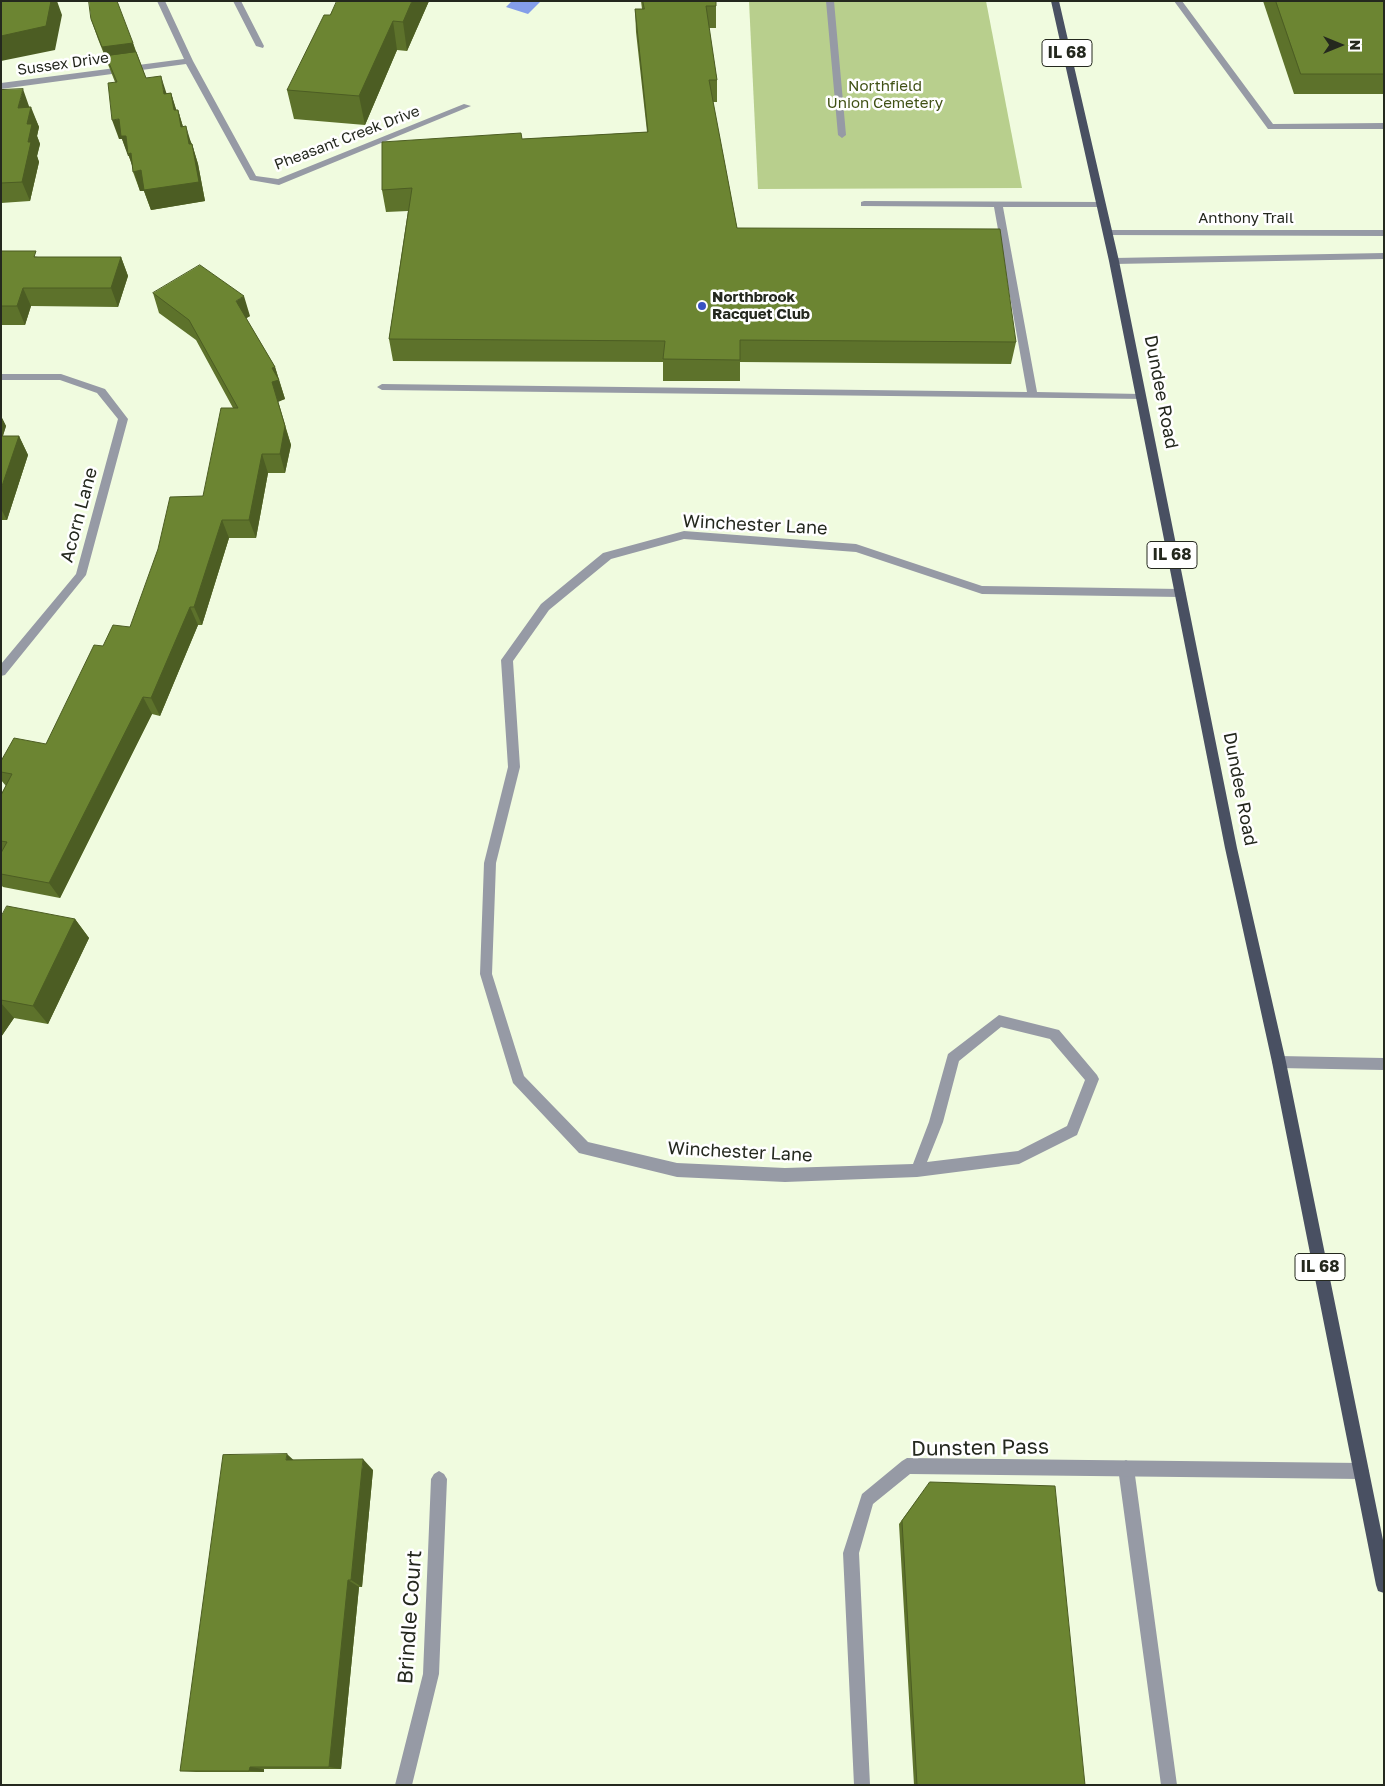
<!DOCTYPE html>
<html>
<head>
<meta charset="utf-8">
<style>
  body { margin:0 }
  #map { position:relative; width:1385px; height:1786px; overflow:hidden; background:#f0fbdf; font-family:"Golos Text",sans-serif }
  canvas { display:block }
  .frame { position:absolute; inset:0; border:2px solid #24281e; pointer-events:none }
  .north { position:absolute; left:1315px; top:20px; width:50px; height:50px; -webkit-text-stroke:4px #fff; paint-order:stroke; rotate:90deg; font-size:14px; font-weight:700; line-height:20px; text-align:center; color:#24281e }
  .north::after { content:''; display:block; margin:auto; width:18px; height:22px; background:#24281e; clip-path:polygon(50% 0,100% 100%,50% 72%,0 100%) }
</style>
</head>
<body>
<div id="map">
<canvas width="1385" height="1786"></canvas>
<div class="frame"></div>
<div class="north">N</div>
</div>
<script>
const ctx = document.querySelector('canvas').getContext('2d');
ctx.lineJoin = 'round';
function fill(path, color) {
  ctx.fillStyle = color;
  ctx.fill(path, 'evenodd');
}
function trace(path, color, width, dash) {
  ctx.strokeStyle = color;
  ctx.lineWidth = width;
  ctx.lineCap = dash ? 'butt' : 'round';
  ctx.setLineDash(dash || []);
  ctx.stroke(path);
}
function drawText(font, color, halo, rows, align = 'center') {
  ctx.font = font + ' "Golos Text",sans-serif';
  ctx.lineWidth = 5;
  ctx.setLineDash([]);
  ctx.textBaseline = 'middle';
  ctx.strokeStyle = halo;
  ctx.fillStyle = color;
  for (const [text, x, y, turn = 0] of rows) {
    ctx.save();
    ctx.translate(x, y);
    ctx.rotate((+turn || 0) * Math.PI / 180);
    ctx.textAlign = isNaN(turn) ? turn : align;
    if (halo) ctx.strokeText(text, 0, 0);
    ctx.fillText(text, 0, 0);
    ctx.restore();
  }
}
const green = new Path2D(`
  M749,1h237l36,187 -264,1z`);
const water = new Path2D(`
  M512,1h29l-13,13 -22,-7z`);
const lane = new Path2D(`
  M233,1h8l23,45 -1,2 -7,-2z
  M826,1h8l12,134 -4,3 -4,-3z
  M1174,1h8l91,123 111,-1v6h-116z
  M864,201l240,1v4l-3,1h-98l34,185 104,2 5,3 -1,2 -763,-9 -5,-3 5,-3 645,8 -33,-185 -133,-1v-4z
  M1126,1460l5,3 3,5 43,317h-16l-43,-317 3,-5z`);
const street = new Path2D(`
  M157,1h8l28,60 63,115 22,3 186,-75 7,2 -192,79 -29,-5 -64,-116 -185,25v-6l183,-24z
  M1108,230h276v6l-279,-1v-4z
  M1384,253v6l-270,5 -5,-3 5,-3z
  M1,374h60l44,15 23,30 -42,156 -81,100 -4,1v-12l75,-90 42,-155 -21,-26 -37,-13h-59z
  M684,531l172,13 126,42 198,3 6,4 -6,4 -198,-3 -126,-42 -172,-13 -73,20 -62,51 -36,51 7,106 -24,96 -4,111 32,102 64,66 89,21 108,5 128,-4 16,-42 19,-68 51,-39 60,15 38,45 2,4 -22,56 -58,29 -102,13 -132,5 -108,-5 -98,-24 -66,-70 -33,-109 4,-111 24,-96 -7,-107 40,-56 62,-51zM1001,1027l49,12 35,41 -18,46 -49,25 -91,11 16,-40 16,-61z
  M1279,1056l105,2v12l-105,-2 -5,-2 -2,-4 2,-4z
  M907,1458l454,5 5,3 3,5 -3,5 -5,3 -451,-5 -37,30 -14,49 11,232h-16l-11,-232 19,-59 40,-33z
  M439,1471l5,3 3,5 -8,195 -27,111h-17l28,-111 8,-195 3,-5z`);
const primary = new Path2D(`
  M1051,1h8l60,260 118,587 49,214 98,483v48l-6,-2 -2,-6 -104,-523 -47,-214 -116,-587z`);
const wall = new Path2D(`
  M429,1l-22,50 -10,-1 -32,75 -71,-6 -7,-29 43,-75z
  M641,1h75v27h-7l8,52v22h-4l24,126 279,114 -5,22 -271,-2v19h-77v-19l-270,-1 -4,-22 19,-128 -22,1 -4,-22 140,-51 125,-7 -11,-100 -1,-23h7z
  M1263,1h121v93h-90z
  M91,19l42,24 13,35 20,15h5l5,17h2l5,17 9,17 6,20 7,37 -54,9 -7,-19h-4l-7,-19v-5l-11,-28h-3l-4,-57 -17,-43z
  M1,90l29,17 9,20 -2,9 3,8 -3,12 2,6 -9,39 -29,2z
  M1,251l37,6h83l7,19 -10,31 -87,-1 -6,19h-24z
  M153,293l97,23 -4,2 29,49 10,32 -7,2 13,44 -6,28h-17l-12,65h-27l-27,87h-4l-38,91 -8,-2 -92,184 -57,-11 -2,-2v-90l5,-9 -5,-6v-19l45,-17 57,-98 27,-19 73,-131 30,-88 -37,-68 -37,-27z
  M1,416l5,10 -3,10h16l9,19 -21,65h-6z
  M1,917l74,2 14,19 -41,86 -34,-6 -13,19z
  M294,1460l79,10 -11,117h-3l-18,182h-77v3h-68l-16,-1z
  M930,1482l155,303h-171l-15,-261z`);
const shadedWall = new Path2D(`
  M51,1h6l5,14 -7,35 -54,11v-25z
  M412,1h17l-22,50 -4,-29z
  M393,21l4,29 -32,75 -6,-29z
  M133,43l6,20 -33,-7 3,11 -7,-20z
  M161,76l6,19 -3,-1z
  M23,89l7,20 -12,-1z
  M171,93l6,19 -3,-2z
  M31,107l8,20 -2,9 3,8 -3,12 2,6 -9,39 -8,-19 6,-40 -1,-18z
  M178,110l6,20 -3,-3z
  M119,119l14,36 59,-11 6,20 7,37 -54,9 -7,-19h-4l-11,-35h-1l-6,-17h-3l-7,-19z
  M186,126l6,20 -3,-2z
  M121,257l7,19 -10,31 -7,-19z
  M23,288l8,18 -6,19 -8,-19z
  M244,296l6,20 -8,5 -6,-20z
  M275,367l10,32 -7,3 -6,-20v-14z
  M1,416l5,10 -5,15z
  M285,426l6,19 -6,28 -5,-19z
  M19,436l9,19 -21,65 -6,-11v-20z
  M262,454l6,19 -12,65 -7,-18z
  M222,520l7,18 -27,87 -8,-18z
  M190,607l8,18 -38,91 -9,-18z
  M143,697l9,17 -92,184 -11,-15z
  M75,919l14,19 -41,86 -15,-18z
  M1,1003l13,15 -13,19z
  M287,1454l12,11 -13,-5z
  M363,1459l10,11 -11,117 -11,-7z
  M348,1580l11,7 -18,182 -12,-2z
  M250,1767l14,2v3l-15,-1z`);
const building = new Path2D(`
  M1,1h50l-5,25 -45,10z
  M89,1h28l16,42 -31,4 -11,-28z
  M337,1h75l-9,21 -10,-1 -34,75 -72,-6 37,-75h6z
  M643,1h73v5h-10l11,74h-8l28,148 263,1 16,113 -276,-2v20l-77,-1 2,-18 -276,-2 23,-151 -30,2v-48l139,-9 1,6 126,-7 -13,-123h9z
  M1276,1h108v73h-83z
  M136,52l10,26 15,-2 3,18 7,-1 3,17h4l3,17 5,-1 3,18h3l7,38 -55,8 -3,-20 -8,2 -2,-19 -3,1 -2,-18h-5l-2,-17 -7,1 -4,-37 9,-1 -11,-26z
  M23,89l-5,19 13,-1 -4,17h5l-4,18h3l-9,40 -21,1v-93z
  M1,251h35l-2,6h87l-10,31h-88l-6,18h-16z
  M200,265l44,31 -8,5 39,66 -3,1 7,12 -7,2 13,44 -5,28h-18l-13,66h-27l-28,87h-4l-39,91 -8,-1 -94,186 -48,-9v-21l6,-11 -6,-1v-46l11,-21 -11,-2v-11l13,-23 32,6 48,-99 9,1 10,-21 17,2 28,-78 12,-52 33,-1 18,-88h17l-49,-88 -36,-27z
  M1,436h18l-18,53z
  M7,906l68,13 -42,87 -32,-6v-83z
  M287,1454l-1,6 77,-1 -12,121h-3l-19,187h-79l-1,4h-69l43,-316z
  M930,1482l125,4 30,299h-168l-15,-264z`);
const markers = [
  [702,306,5,"#3852c4"]
];
const farStreetnames = [
  ["Sussex Drive",63,64,-8],
  ["Pheasant Creek Drive",347,138,-21],
  ["Anthony Trail",1246,218]
];
const farParknames = [
  ["Northfield",885,86],
  ["Union Cemetery",885,103]
];
const farPoinames = [
  ["Northbrook",712,297],
  ["Racquet Club",712,314]
];
const shields = [
  [1067,53,50],
  [1172,555,50],
  [1320,1267,50]
];
const shieldNames = [
  ["IL 68",1067,53],
  ["IL 68",1172,555],
  ["IL 68",1320,1267]
];
const streetNames = [
  ["Dundee Road",1161,392,79],
  ["Acorn Lane",79,515,-75],
  ["Winchester Lane",755,525,3],
  ["Dundee Road",1240,789,79],
  ["Winchester Lane",740,1152,3]
];
const nearStreetnames = [
  ["Dunsten Pass",980,1448,-1],
  ["Brindle Court",410,1617,-86]
];
fill(green, '#b8cf8d');
fill(water, '#849ee9');
fill(lane, '#969aa5');
fill(street, '#969aa5');
fill(primary, '#495062');
fill(wall, '#5d722b');
fill(shadedWall, '#4c5d23');
fill(building, '#6c8532');
trace(building, '#4c5d23', 1);
for (const [x, y, r, color] of markers) {
  const dot = new Path2D();
  dot.arc(x, y, r, 0, 2 * Math.PI);
  ctx.fillStyle = color;
  ctx.fill(dot);
  trace(dot, '#fff', 2);
}
drawText('15px', '#24281e', '#fff', farStreetnames);
drawText('15px', '#405115', '#fff', farParknames);
drawText('bold 15px', '#24281e', '#fff', farPoinames, 'left');
for (const [x, y, w] of shields) {
  const box = new Path2D();
  box.roundRect(x - w / 2, y - 13.5, w, 27, 4);
  ctx.fillStyle = '#fff';
  ctx.fill(box);
  trace(box, '#24281e', 1);
}
drawText('bold 16px', '#24281e', null, shieldNames);
drawText('18px', '#24281e', '#fff', streetNames);
drawText('21px', '#24281e', '#fff', nearStreetnames);
</script>
</body>
</html>
